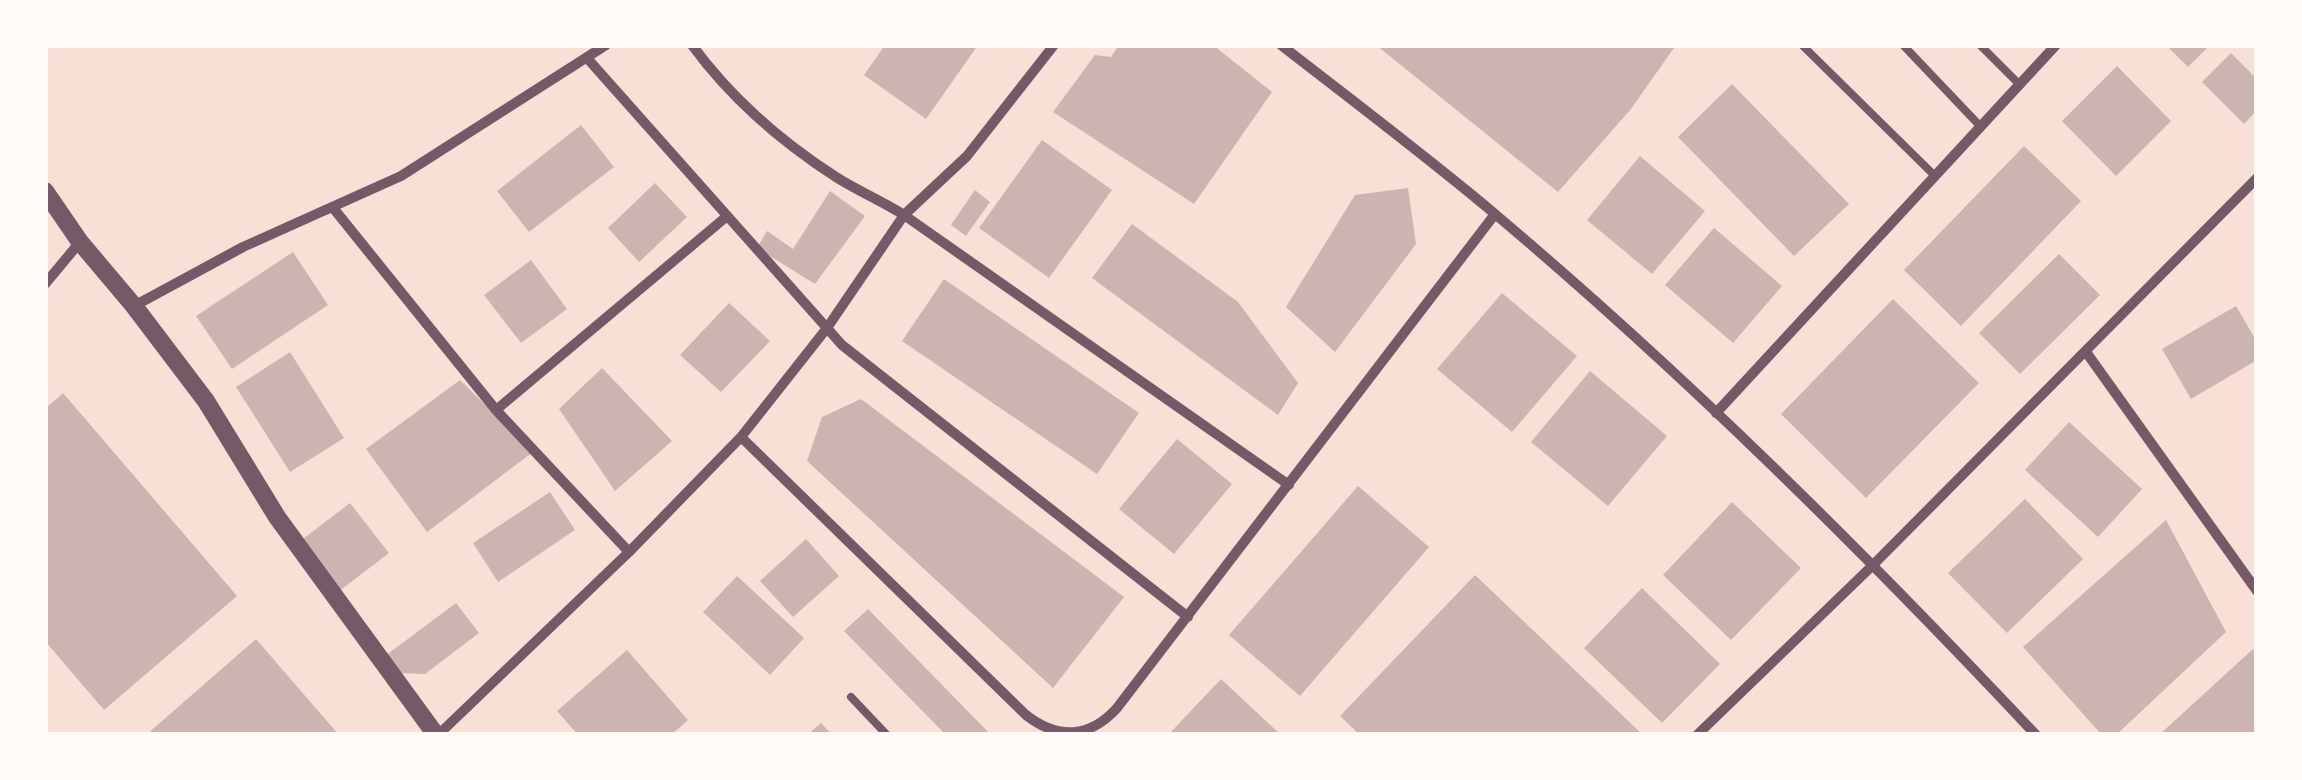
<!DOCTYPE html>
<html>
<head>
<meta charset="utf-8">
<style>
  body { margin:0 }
  #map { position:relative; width:2302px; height:780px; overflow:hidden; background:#f7e1d7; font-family:"Roboto Condensed",sans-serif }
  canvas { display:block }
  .frame { position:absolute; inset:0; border:48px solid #fffaf5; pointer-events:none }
</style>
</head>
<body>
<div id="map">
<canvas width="2302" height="780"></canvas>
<div class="frame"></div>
</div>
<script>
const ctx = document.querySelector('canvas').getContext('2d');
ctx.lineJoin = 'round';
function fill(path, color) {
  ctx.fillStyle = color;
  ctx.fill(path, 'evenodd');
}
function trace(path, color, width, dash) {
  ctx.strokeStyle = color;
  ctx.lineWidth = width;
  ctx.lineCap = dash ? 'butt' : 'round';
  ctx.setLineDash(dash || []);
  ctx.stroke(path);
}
const building = new Path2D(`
  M885,45h93l-52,74 -62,-44z
  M1119,45h94l59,47 -78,112 -141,-92 42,-57 16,2z
  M1376,45h300l-45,64 -73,83z
  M2166,45h44l-22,22z
  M2231,53l26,26v31l-13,14 -42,-42z
  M2117,66l54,55 -55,55 -54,-55z
  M1732,84l117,120 -55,52 -116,-119z
  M581,125l33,42 -85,65 -32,-41z
  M1042,140l70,50 -63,88 -70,-50z
  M2024,146l57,55 -120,125 -57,-56z
  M1640,156l65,55 -53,63 -65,-54z
  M655,183l32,34 -48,45 -31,-34z
  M1408,188l8,56 -81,108 -49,-45 69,-112z
  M975,190l15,12 -24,34 -15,-11z
  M830,191l35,25 -50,68 -58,-36 10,-17 26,18z
  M1132,224l106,78 60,81 -20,32 -186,-137z
  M1714,228l68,58 -49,57 -68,-58z
  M293,252l35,53 -96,64 -36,-53z
  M2059,254l41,41 -80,79 -41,-41z
  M531,260l36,49 -46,34 -37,-48z
  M944,279l195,134 -42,61 -195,-133z
  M1502,293l75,63 -65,76 -75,-63z
  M1893,299l86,84 -113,115 -85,-84z
  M729,303l41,38 -49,51 -41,-37z
  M2236,306l21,36v18l-66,39 -29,-50z
  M290,352l54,86 -54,34 -54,-85z
  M602,368l70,73 -57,50 -56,-82z
  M1590,371l77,65 -59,70 -77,-64z
  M460,380l73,72 -106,80 -61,-83z
  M63,393l174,203 -133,114 -59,-69v-232z
  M861,399l263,198 -71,91 -246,-227 15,-44z
  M2069,422l73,67 -44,48 -73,-67z
  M1177,439l55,45 -58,70 -55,-45z
  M1358,486l71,61 -129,149 -71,-61z
  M550,492l25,38 -77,52 -25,-39z
  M2025,499l58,60 -76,74 -59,-60z
  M1732,502l69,66 -70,72 -68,-65z
  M350,503l39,50 -51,39 -39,-50z
  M2166,520l60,112 -110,103h-14l-79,-88z
  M806,539l33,37 -46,41 -33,-36z
  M1475,575l168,160h-283l-20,-19z
  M737,576l67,62 -34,37 -67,-63z
  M1642,588l78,76 -58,59 -78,-75z
  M456,603l23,30 -54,41 -27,-1 -13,-17z
  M868,609l123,126h-45l-102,-104z
  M256,639l83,96h-193z
  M2253,649l4,7v79h-98z
  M627,650l61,70 -17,15h-93l-21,-24z
  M1221,679l60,56h-113z
  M821,723l11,12h-25z`);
const service = new Path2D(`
  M1802,45l133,131
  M1903,45l78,82
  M1980,45l40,40
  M851,697l36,38`);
const minor = new Path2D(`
  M692,45c39,53 88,96 144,132 22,14 46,24 68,38l385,270
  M1281,45c72,56 145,111 214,169 192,162 370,339 541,521
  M587,58l255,287 346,272
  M334,209l162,201 133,142
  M45,284l35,-42
  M134,306l109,-59 158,-71 205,-131
  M2086,352l171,239
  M496,410l230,-193
  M1716,413l340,-368
  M741,437l285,278c32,25 64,23 91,-7l378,-494
  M438,735l191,-183 112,-115 86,-109 77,-113 63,-59 87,-111
  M1697,735l175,-169 385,-388`);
const tertiary = new Path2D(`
  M45,191l35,51 54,64 72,95 71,116 159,218`);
fill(building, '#ccb4b1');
trace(service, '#755966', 8);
trace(minor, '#755966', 10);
trace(tertiary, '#755966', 18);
</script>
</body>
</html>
